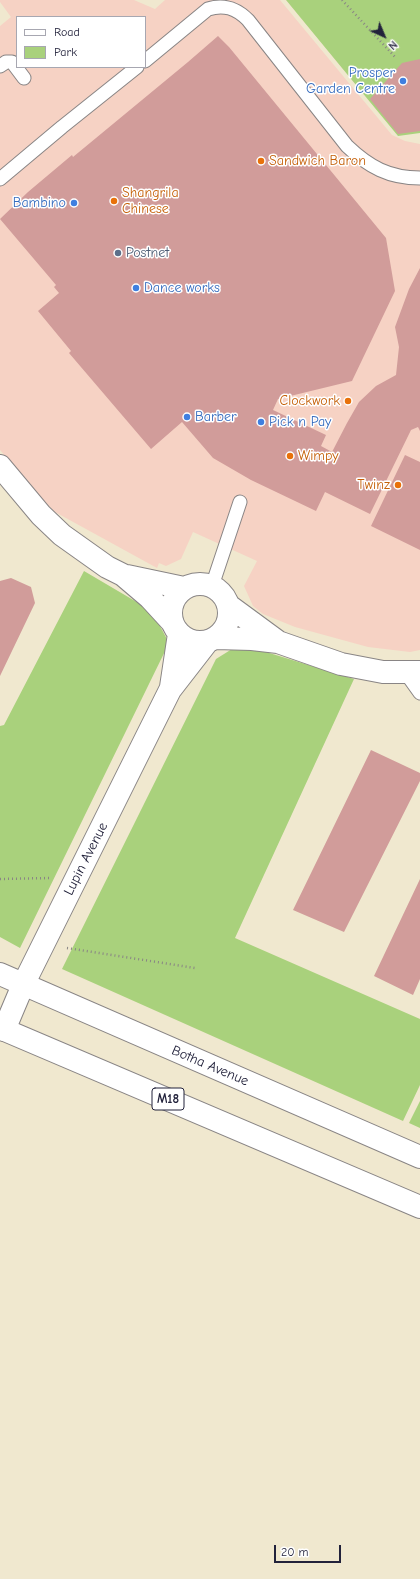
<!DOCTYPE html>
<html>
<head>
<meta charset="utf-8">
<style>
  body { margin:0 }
  #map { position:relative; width:420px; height:1579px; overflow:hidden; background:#f0e8cf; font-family:"Comic Neue",sans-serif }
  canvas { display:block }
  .legend { position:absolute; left:16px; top:16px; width:130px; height:52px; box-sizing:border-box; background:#fff; border:1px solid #a7a7b1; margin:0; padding:5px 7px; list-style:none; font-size:12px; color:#22223b }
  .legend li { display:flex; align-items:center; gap:8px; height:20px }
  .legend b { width:20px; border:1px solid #a7a7b1 }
  .north { position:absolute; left:364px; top:16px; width:40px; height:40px; -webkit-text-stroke:3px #fff; paint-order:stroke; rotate:136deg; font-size:11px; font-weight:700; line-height:16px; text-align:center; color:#22223b }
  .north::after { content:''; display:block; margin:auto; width:14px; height:18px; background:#22223b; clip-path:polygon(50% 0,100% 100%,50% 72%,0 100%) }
  .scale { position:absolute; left:274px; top:1545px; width:67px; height:18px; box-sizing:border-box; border:2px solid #22223b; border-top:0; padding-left:5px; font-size:12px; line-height:14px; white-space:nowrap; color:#22223b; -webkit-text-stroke:3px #fff; paint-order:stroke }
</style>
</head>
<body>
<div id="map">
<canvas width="420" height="1579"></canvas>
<ul class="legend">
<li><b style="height:5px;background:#fff"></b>Road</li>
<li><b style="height:11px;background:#a9d17c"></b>Park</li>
</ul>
<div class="north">N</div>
<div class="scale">20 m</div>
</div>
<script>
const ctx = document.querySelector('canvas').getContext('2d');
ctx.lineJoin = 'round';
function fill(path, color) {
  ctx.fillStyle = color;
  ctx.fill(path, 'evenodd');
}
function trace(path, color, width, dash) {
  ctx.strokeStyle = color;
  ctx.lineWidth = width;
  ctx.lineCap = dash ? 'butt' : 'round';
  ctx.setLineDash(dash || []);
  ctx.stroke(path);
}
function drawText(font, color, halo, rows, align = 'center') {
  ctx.font = font + ' "Comic Neue",sans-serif';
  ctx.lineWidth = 3;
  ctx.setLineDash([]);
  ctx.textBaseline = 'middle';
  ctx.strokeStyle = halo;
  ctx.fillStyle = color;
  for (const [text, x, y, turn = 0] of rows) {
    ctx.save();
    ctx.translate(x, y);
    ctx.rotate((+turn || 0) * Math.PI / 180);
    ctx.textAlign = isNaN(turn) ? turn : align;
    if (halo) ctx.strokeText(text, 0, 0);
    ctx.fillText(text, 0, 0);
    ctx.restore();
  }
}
const built = new Path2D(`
  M0,0h134l21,9 10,-9h115l112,135 13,6 15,3v506l-10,2 -42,-5 -73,-20 -32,-13 -10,-8 -9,-20 13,-25 -64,-29 -12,27 -15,7 -7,-3 -2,5 -102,-56 -12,-12 -43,-50v-424l11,-9 -11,-15zM17,17h128v50h-128z`);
const green = new Path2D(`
  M286,0h134v133l-22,3z
  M84,571l68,40 17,32 -149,305 -20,-11v-211l4,-1z
  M240,644l114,35 -119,259 185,81v66l-17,36 -341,-152 154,-310z
  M420,1101v27l-11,-5z`);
const building = new Path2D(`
  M218,36l11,11 157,191 9,53 -43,90 -74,18 -5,11 53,25 -5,11 11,6 15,-29 12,-21 17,-16 20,-11 3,-28 -4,-20 14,-38 11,-21v163l-2,-4 -7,3 -41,84 -45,-22 -9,19 -65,-31 -38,-22 -31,-36 -31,27 -82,-96 2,-2 -33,-40 21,-18 -5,-6 2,-2 -56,-66 28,-27 44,-37 1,2 115,-95z
  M420,59v72l-22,3 -28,-35 32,-36z
  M405,455l15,7v88l-49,-24z
  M11,578l20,9 4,16 -35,73v-95z
  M371,750l49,23v8l-76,151 -51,-22z
  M420,879v100l-7,16 -39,-19z`);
const path = new Path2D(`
  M342,0l54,58
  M0,879l51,-1
  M67,948l128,20`);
const service = new Path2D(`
  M145,61l63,-52c16,-5 28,-1 40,11l99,126c22,21 42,32 73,32
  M0,66l6,-4h6l12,16
  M0,179l62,-52 75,-60
  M212,586l28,-84
  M405,672l15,21`);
const minor = new Path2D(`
  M0,466l41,49 21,20 45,32 16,8 27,23 22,24
  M127,576l57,12
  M171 613a29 29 0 1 1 58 0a29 29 0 1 1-58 0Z
  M228,605l49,36
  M216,638l36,1 26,3 63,22 42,8h37
  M171,687l8,-53
  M4,1030l19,-45 147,-295 38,-49`);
const primary = new Path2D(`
  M0,974l420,183
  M0,1028l420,179`);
const markers = [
  [403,81,4,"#3f7fe0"],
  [261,161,4,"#e8710a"],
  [114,201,4,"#e8710a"],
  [74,203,4,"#3f7fe0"],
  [118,253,4,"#5c6f8a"],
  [136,288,4,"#3f7fe0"],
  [348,401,4,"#e8710a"],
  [187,417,4,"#3f7fe0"],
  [261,422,4,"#3f7fe0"],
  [290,456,4,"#e8710a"],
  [398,485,4,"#e8710a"]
];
const shields = [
  [168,1099,32]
];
const shieldNames = [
  ["M18",168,1099]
];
const shopNames = [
  ["Prosper",395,73,"right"],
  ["Garden Centre",395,89,"right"],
  ["Bambino",66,203,"right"],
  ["Dance works",144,288],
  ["Barber",195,417],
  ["Pick n Pay",269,422]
];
const foodNames = [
  ["Sandwich Baron",269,161],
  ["Shangrila",122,193],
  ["Chinese",122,209],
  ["Clockwork",340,401,"right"],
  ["Wimpy",298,456],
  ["Twinz",390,485,"right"]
];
const serviceNames = [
  ["Postnet",126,253]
];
const streetNames = [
  ["Lupin Avenue",86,859,-63],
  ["Botha Avenue",210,1066,23]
];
fill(built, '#f6d2c4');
fill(green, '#a9d17c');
fill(building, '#d19c9a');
trace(service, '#898585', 15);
trace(minor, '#898585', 24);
trace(primary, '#898585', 24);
trace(path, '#898585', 2.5, [1, 3]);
trace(service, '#fff', 13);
trace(minor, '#fff', 22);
trace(primary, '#fff', 22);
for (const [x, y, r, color] of markers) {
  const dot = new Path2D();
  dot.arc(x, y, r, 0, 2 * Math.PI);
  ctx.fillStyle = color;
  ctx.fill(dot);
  trace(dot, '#fff', 1.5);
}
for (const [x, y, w] of shields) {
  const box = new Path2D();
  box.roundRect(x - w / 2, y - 11, w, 22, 3);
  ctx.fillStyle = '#fff';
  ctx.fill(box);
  trace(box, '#22223b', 1);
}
drawText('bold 13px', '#22223b', null, shieldNames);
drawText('14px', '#366cbe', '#fff', shopNames, 'left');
drawText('14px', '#c56008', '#fff', foodNames, 'left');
drawText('14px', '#4e5e75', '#fff', serviceNames, 'left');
drawText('14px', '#22223b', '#fff', streetNames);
</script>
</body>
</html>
